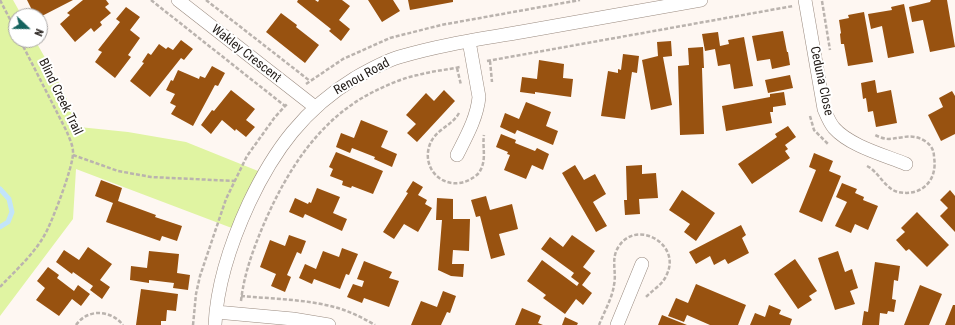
<!DOCTYPE html>
<html>
<head>
<meta charset="utf-8">
<style>
  body { margin:0 }
  #map { position:relative; width:955px; height:325px; overflow:hidden; background:#fef7f2; font-family:"Roboto Condensed",sans-serif }
  canvas { display:block }
  .north { position:absolute; left:8px; top:8px; width:40px; height:40px; box-sizing:border-box; background:#fff; border:1px solid #a6a3a2; border-radius:50%; rotate:112deg; font-size:11px; font-weight:700; line-height:16px; text-align:center; color:#201a16 }
  .north::after { content:''; display:block; margin:auto; width:14px; height:18px; background:#15635e; clip-path:polygon(50% 0,100% 100%,50% 72%,0 100%) }
</style>
</head>
<body>
<div id="map">
<canvas width="955" height="325"></canvas>
<div class="north">N</div>
</div>
<script>
const ctx = document.querySelector('canvas').getContext('2d');
ctx.lineJoin = 'round';
function fill(path, color) {
  ctx.fillStyle = color;
  ctx.fill(path, 'evenodd');
}
function trace(path, color, width, dash) {
  ctx.strokeStyle = color;
  ctx.lineWidth = width;
  ctx.lineCap = dash ? 'butt' : 'round';
  ctx.setLineDash(dash || []);
  ctx.stroke(path);
}
function drawText(font, color, halo, rows, align = 'center') {
  ctx.font = font + ' "Roboto Condensed",sans-serif';
  ctx.lineWidth = 4;
  ctx.setLineDash([]);
  ctx.textBaseline = 'middle';
  ctx.strokeStyle = halo;
  ctx.fillStyle = color;
  for (const [text, x, y, turn = 0] of rows) {
    ctx.save();
    ctx.translate(x, y);
    ctx.rotate((+turn || 0) * Math.PI / 180);
    ctx.textAlign = isNaN(turn) ? turn : align;
    if (halo) ctx.strokeText(text, 0, 0);
    ctx.fillText(text, 0, 0);
    ctx.restore();
  }
}
const green = new Path2D(`
  M0,0h13l9,16h-6v24h19l27,48 17,39 49,5 58,10 77,31 -26,57 -161,-61 -3,50 -73,97z`);
const stream = new Path2D(`
  M0,189l9,10 3,13 -4,10 -8,5`);
const building = new Path2D(`
  M27,0h46l-33,17v-1h-5z
  M83,0h23l3,4 -4,3 6,6 -11,9 2,3 -8,7 -3,-4 -16,14 -15,-18 10,-9 -3,-2z
  M298,0h17l3,2 1,-2h23l8,6 -11,14 11,9 -9,12 -12,-10 2,-2 -34,-27z
  M368,0h25l7,11 -18,11z
  M408,0h45v2l-43,8z
  M931,0h16l8,47 -25,5 -7,-32 -11,2 -3,-15 21,-5z
  M904,4l10,49 -26,5 -6,-32 -11,3 -3,-15 24,-4 -1,-3z
  M126,7l14,10 -10,13 10,8 -12,17 3,2 -16,21 -20,-16 7,-10 -4,-2 22,-28 -4,-3z
  M864,12l9,50 -25,4 -4,-22h-3l-1,-10 1,-1 -2,-13 10,-2 -1,-3z
  M281,13l16,12 -1,2 23,18 -14,18 -39,-31z
  M783,31l4,21h1l2,13 -18,4 -2,-10 -13,2 -5,-25z
  M718,32l2,14 9,-2 -1,-4 16,-3 9,49 -19,3 -4,-25 -12,2 -3,-17 -10,2 -3,-17z
  M181,40l12,9 -9,11 -3,-2 -31,39 -20,-16 14,-18 -2,-1 6,-9 3,2 8,-11 7,5 2,-2 5,3z
  M671,41l1,15 -9,1 9,48 -21,5 -9,-50 16,-4 -1,-14z
  M703,47l1,21h-2l2,66 -24,1 -2,-69 11,-1 -1,-17z
  M623,54l16,2 -2,17 -5,-1 -7,47 -24,-3 7,-45 10,2v-4l3,1z
  M539,60l25,4 -1,14 10,1 -2,18 -36,-5v2l-15,-2 2,-15 15,2z
  M212,66l13,7 -7,13 -3,-1 -22,41 -22,-12 5,-8 -6,-3 5,-9 -9,-4 5,-10 2,1 5,-11 21,9 1,-3 5,2z
  M790,75l3,13 -25,5 -3,-13z
  M875,80l2,13 14,-3 6,33 -21,4 -3,-16 -5,1 -2,-14 -3,1 -2,-16z
  M231,90l24,19 -9,11 9,7 -9,10 -10,-8 -1,2 -13,-11 -11,14 -10,-9 11,-15 2,1z
  M444,90l11,11 -38,41 -10,-9 9,-9 -10,-9 20,-22 8,8z
  M952,91l3,5v38l-14,7 -13,-26 15,-8 -4,-9z
  M784,92l2,13 -13,2v5h-3l2,11 -46,8 -4,-25 48,-9v-3z
  M526,102l25,10 -5,14 12,5 -5,14 -36,-15 -2,4 -15,-7 5,-14 14,6z
  M361,120l27,11 -7,16 16,7 -5,13 -18,-8 1,-2 -23,-9 -2,5 -14,-6 5,-14 13,5z
  M788,126l8,11 -11,8 3,4 -3,2 5,7 -38,26 -14,-20 39,-27 -2,-3z
  M501,134l15,6 -1,3 20,8 2,-3 12,6 -6,16 -11,-5 -6,14 -22,-9 6,-15 -3,-1 1,-2 -12,-5z
  M336,152l47,19 -10,23 -21,-8 -1,2 -9,-3 1,-4 -13,-5 3,-7 -4,-2z
  M814,153l19,8 -4,10 12,5 -19,46 -23,-10 17,-42 -7,-3z
  M575,165l9,15 11,-6 11,20 -13,8 14,24 -11,6 -34,-59z
  M642,165v9l14,-1 2,25 -19,1 1,15 -15,1 -1,-15h3l-1,-34z
  M101,180l21,8 -4,13 38,14 -1,2 27,9 -5,15 -15,-5 -2,5 -54,-19 7,-19 -18,-7z
  M413,181l10,6 -5,8 9,5 -2,4 7,4 -14,24 -14,-8 -10,15 -11,-7 25,-39 -2,-1z
  M842,183l15,6 -2,4 9,4 -1,3 15,6 -10,24 -13,-6 -4,9 -16,-7 12,-24 -11,-5z
  M317,188l23,9 -7,16 14,6 -5,12 -37,-17 -2,4 -14,-6 6,-14 13,6 1,-2 2,1z
  M682,190l33,23 -19,28 -12,-9 6,-8 -21,-14z
  M950,190l5,6v36l-15,-16 8,-8 -8,-8z
  M486,196l4,14 22,-6 6,25 -19,5 6,21 -14,4 -11,-43 -4,1 -5,-17z
  M437,198l16,1v20h17l-1,32 -16,-1 -1,14h12l-1,13 -12,-1 -13,-6 4,-50h-6z
  M917,212l32,33 -22,22 -18,-18 -3,2 -10,-11 9,-8 -4,-4z
  M741,225l5,10 -4,3 7,15 -21,11 -3,-5 -11,6 -4,-9 -14,8 -7,-12z
  M289,235l17,6 -5,13 -4,-2 -10,23 4,2 -6,15 -14,-6 5,-12 -16,-7 10,-27 15,6z
  M572,235l23,16 -12,16 8,6 -9,12 10,8 -9,12 -7,-6 -11,15 -22,-16 3,-3 -19,-14 15,-21 35,26 2,-3 -8,-6 3,-4 -33,-24 9,-12 13,10z
  M88,247l24,17 -12,16 10,7 -8,12 -12,-9 3,-4 -20,-14 -1,2 -16,-12 8,-12 15,10z
  M342,248l16,6 -9,21 -3,-1 -6,15 -26,-10 -2,5 -13,-6 6,-14 11,5 7,-18 16,6z
  M149,251l30,3 -2,19 13,2 -2,15 -15,-2 1,-5 -25,-3v3l-19,-3 1,-14 16,2z
  M838,251l7,21 7,-3 6,19 -8,3 5,13 -20,6 -17,-52z
  M795,259l22,32 -8,5 3,4 -14,9 -24,-35z
  M364,261l28,11 -3,6 10,3 -10,26 -25,-9 -2,5 -15,-6 6,-13 9,3 2,-6 -7,-2z
  M875,262l25,4 -2,15 -4,-1 -2,19 4,1 -2,12 -6,-1 -1,3 -7,-1 -1,12h-17l2,-14 4,1z
  M48,267l11,8 -2,3 17,13 4,-6 12,9 -9,12 -9,-7 -13,17 -23,-16 9,-12 -8,-7z
  M696,284l50,21 -8,20h-28l-23,-10 -3,7 -16,-6 8,-18 12,5z
  M920,285l22,9 -13,31h-25z
  M141,289l37,5 -2,17 -9,-1 -1,11h-5v4h-25z
  M443,291l13,5 -6,17 -3,-1 -6,13h-30l10,-24 16,6z
  M769,305l12,5 -2,4 13,5 -2,6h-40l5,-12 10,4z
  M953,305h2v20h-10z
  M522,308l19,8 -3,7 5,2h-28z
  M662,315l25,10h-29z
  M565,317l13,6 -1,2h-15z`);
const path = new Path2D(`
  M0,0l16,31
  M151,0l134,106
  M206,0l104,81
  M822,1l8,49
  M487,61l306,-55
  M490,61l2,21
  M457,68l4,17
  M306,84l37,-25 47,-21 51,-13 139,-25
  M459,113c-7,13 -23,16 -29,31 -10,26 16,49 41,35 3,-2 7,-4 9,-8 7,-12 2,-24 4,-36
  M810,116l4,14 14,14
  M73,155l45,16 33,6 84,4
  M867,166c12,6 18,23 31,26 24,5 40,-12 36,-35 0,-7 -3,-12 -9,-16 -13,-8 -22,-3 -36,-2 -5,0 -10,-2 -14,-4
  M0,287c15,-16 33,-32 44,-51 7,-11 30,-71 29,-84 0,-7 -4,-14 -6,-20l-47,-92
  M241,296c32,3 66,3 97,12 13,4 25,10 37,17
  M241,301c3,-27 12,-51 22,-75 23,-54 56,-107 110,-134 14,-7 30,-14 45,-17 14,-4 28,-5 42,-8
  M76,325c12,-17 35,-15 47,0
  M193,325l3,-31 4,-18 26,-77 21,-43 28,-39 12,-13
  M599,325c5,-13 13,-26 15,-40 3,-14 -4,-26 5,-39 18,-27 62,-2 48,28 -4,11 -15,16 -22,24`);
const street = new Path2D(`
  M178,0l137,107
  M805,0l19,109c3,7 5,13 10,19 16,18 50,27 72,36
  M457,155c9,-18 20,-37 22,-58l-10,-56
  M216,312l77,7 36,6
  M215,325c2,-43 16,-83 34,-122 25,-53 55,-94 106,-125 14,-8 28,-16 44,-21 40,-12 81,-18 122,-25 60,-11 120,-21 180,-32
  M617,325l25,-61`);
const streetNames = [
  ["Wakley Crescent",246,54,38],
  ["Renou Road",362,77,-29],
  ["Ceduna Close",821,81,78],
  ["Blind Creek Trail",60,97,64]
];
fill(green, '#e0f4a2');
trace(stream, '#c2e4fa', 5);
fill(building, '#985210');
trace(street, '#9a8b80', 14);
trace(path, '#bab3ae', 2.5, [4, 2]);
trace(street, '#fff', 13);
drawText('13px', '#201a16', '#fff', streetNames);
</script>
</body>
</html>
